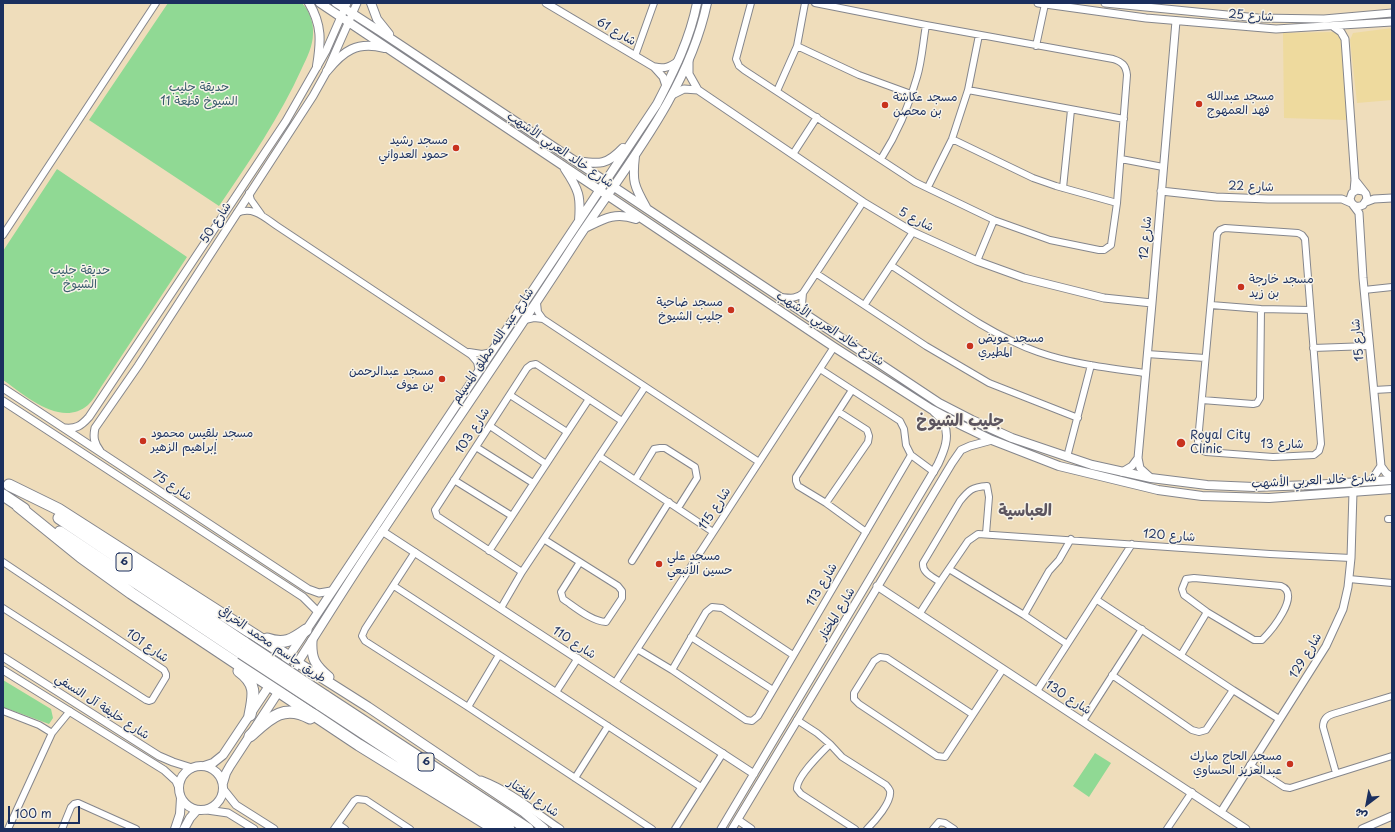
<!DOCTYPE html>
<html>
<head>
<meta charset="utf-8">
<style>
  body { margin:0 }
  #map { position:relative; width:1395px; height:832px; overflow:hidden; background:#efddbb; font-family:"Playpen Sans","Playpen Sans Arabic",sans-serif }
  canvas { display:block }
  .frame { position:absolute; inset:0; border:4px solid #1b2f5e; pointer-events:none }
  .north { position:absolute; left:1347px; top:784px; width:40px; height:40px; -webkit-text-stroke:3px #f7f3e8; paint-order:stroke; rotate:212deg; font-size:11px; font-weight:700; line-height:16px; text-align:center; color:#1b2f5e }
  .north::after { content:''; display:block; margin:auto; width:14px; height:18px; background:#1b2f5e; clip-path:polygon(50% 0,100% 100%,50% 72%,0 100%) }
  .scale { position:absolute; left:8px; top:806px; width:72px; height:18px; box-sizing:border-box; border:2px solid #1b2f5e; border-top:0; padding-left:5px; font-size:12px; line-height:14px; white-space:nowrap; color:#1b2f5e; -webkit-text-stroke:3px #f7f3e8; paint-order:stroke }
</style>
</head>
<body>
<div id="map">
<canvas width="1395" height="832"></canvas>
<div class="frame"></div>
<div class="north">ش</div>
<div class="scale">100 m</div>
</div>
<script>
const ctx = document.querySelector('canvas').getContext('2d');
ctx.lineJoin = 'round';
function fill(path, color) {
  ctx.fillStyle = color;
  ctx.fill(path, 'evenodd');
}
function trace(path, color, width, dash) {
  ctx.strokeStyle = color;
  ctx.lineWidth = width;
  ctx.lineCap = dash ? 'butt' : 'round';
  ctx.setLineDash(dash || []);
  ctx.stroke(path);
}
function drawText(font, color, halo, rows, align = 'center') {
  ctx.font = font + ' "Playpen Sans","Playpen Sans Arabic",sans-serif';
  ctx.lineWidth = 3;
  ctx.setLineDash([]);
  ctx.textBaseline = 'middle';
  ctx.strokeStyle = halo;
  ctx.fillStyle = color;
  for (const [text, x, y, turn = 0] of rows) {
    ctx.save();
    ctx.translate(x, y);
    ctx.rotate((+turn || 0) * Math.PI / 180);
    ctx.textAlign = isNaN(turn) ? turn : align;
    if (halo) ctx.strokeText(text, 0, 0);
    ctx.fillText(text, 0, 0);
    ctx.restore();
  }
}
const green = new Path2D(`
  M168,3h134c7,7 12,20 11,31 0,11 -6,24 -11,34 -22,49 -53,94 -83,138l-130,-86z
  M57,169l130,88 -88,133c-3,5 -7,11 -11,15 -27,23 -62,-9 -85,-25v-129z
  M3,680l48,29 2,9 -4,6 -46,-17z
  M1095,753l16,10 -22,34 -16,-11z`);
const sand = new Path2D(`
  M1392,28v72l-35,3 -7,-63 3,-7z
  M1335,32l4,2 3,6 5,80 -63,-2 -1,-85z`);
const minor = new Path2D(`
  M751,3l-15,56 3,7 5,4 171,112 79,38 56,20 49,10h5l7,-5 6,-42 10,-128c-1,-10 -5,-13 -14,-16l-187,-34 -111,-22
  M797,46l62,29 52,19
  M1036,46l9,-42
  M635,56l19,-53
  M968,90l156,29
  M777,91l20,-45 8,-43
  M952,139l81,39 23,8 61,17
  M793,154l24,-37
  M881,159c16,-25 28,-53 36,-82 5,-16 6,-35 9,-52
  M1121,159l42,8
  M928,187l24,-48 16,-49 11,-55
  M1063,188l8,-78
  M249,193l2,7 10,14
  M237,213c16,-7 27,4 40,13l194,129 6,7 2,9
  M1225,228l73,5 4,2 3,4c5,68 11,137 16,205l-2,7 -5,4 -41,2 -67,-5c-6,-2 -7,-4 -8,-11l19,-207 3,-4z
  M3,235l153,-232
  M977,261l17,-41
  M892,266c45,29 95,68 146,86 34,12 71,16 107,21
  M817,274l109,72 63,37 89,35
  M1364,290l28,-3
  M803,293l-1,12 6,10
  M781,297c10,1 15,2 22,-4l60,-91
  M537,303l1,9 5,7 216,143
  M865,304l48,-72
  M1211,305l50,4 49,1
  M525,320l9,-2 9,1
  M1313,348l56,-2
  M469,352l13,2 10,-2
  M1147,354l58,4
  M820,369l80,52 4,8 2,16 5,10 23,17
  M852,390l-56,87v4l2,5 28,17 40,29
  M1374,390l18,-1
  M510,395l57,37
  M1202,400l51,4 4,-1 3,-5 1,-89
  M490,426l56,38
  M476,447l57,36
  M599,456l114,76
  M1067,457l24,-92
  M454,480l58,36
  M635,480l19,-31 6,-1h5l30,19 2,11 -19,30
  M826,503l42,-61 1,-6 -2,-6 -28,-18
  M1388,519h4
  M545,540l73,46 4,5v7l-16,24c-15,-1 -31,-15 -43,-23l-2,-7 19,-30
  M489,551l100,-152
  M415,552l-50,77 -3,7 3,5 103,66 184,122
  M632,561l37,-59
  M3,562l161,108 2,4v3l-14,23 -3,1 -3,-1 -143,-92
  M949,569l75,46 43,29
  M522,572l-85,-56 -2,-6 92,-142 4,-3 5,-1 86,57
  M1194,578l87,8c21,8 -10,45 -19,54h-8l-47,-28 -23,-17 -2,-6 4,-10z
  M1349,579l43,4
  M940,582c-7,-5 -18,-9 -17,-19l37,-62c9,-11 12,-14 27,-15l2,11 -3,37
  M394,586l307,201
  M1097,600l136,90 46,29
  M501,608l21,-36 123,-185
  M920,613l20,-31 28,-41 10,-7 292,20 81,4
  M1024,615l25,-44 10,-11 12,-21
  M691,637l82,53
  M637,649l35,21 74,50 6,1 6,-5 153,-261
  M1181,655l26,-43
  M672,670l34,-58 6,-5 10,1 71,47
  M1112,675l80,55 7,2 7,-2 27,-40
  M615,683l219,-336
  M1037,691l95,-147
  M556,692l22,-34
  M468,707l31,-52
  M3,711l36,14 13,8
  M972,714l-85,-56 -7,-1 -6,4 -20,32v6l5,5 78,52 8,1 58,-88
  M797,720l20,13 13,11
  M1083,721l59,-92
  M1250,765l34,22 6,1 102,-32
  M1336,773l-13,-46c0,-7 3,-11 10,-13l59,-18
  M575,778l33,-52
  M338,824l7,5
  M8,829l44,-96 18,-22
  M62,829l9,-22 3,-3 4,-1 58,26
  M334,829l20,-28 3,-2 9,1 44,29
  M675,829l48,-76
  M855,829l-54,-35 -4,-5c-1,-12 24,-36 33,-45l12,13 44,28c1,1 4,5 4,6 2,11 -15,30 -23,38
  M933,829l6,-7 6,1 9,6
  M1167,829l25,-37`);
const tertiary = new Path2D(`
  M546,3l108,64 9,10 3,9
  M1038,3l108,15 130,11 116,-7
  M1105,3l153,15 66,1 68,-6
  M1334,27l7,5 4,7 10,141 -1,11
  M689,61v13l9,16 165,112 50,30 64,29 47,17 80,20 48,5
  M655,67c10,2 15,0 23,-6
  M672,95l12,-6 14,1
  M1355,180l11,14 1,5 -4,6c-6,3 -11,1 -13,-6l2,-6 5,-3 6,1
  M1161,191l55,6 52,2h74l9,4
  M1366,202l8,-3 18,-1
  M1353,205l6,8 4,65 18,188 5,7 6,4
  M3,388l305,201 11,4 12,-2
  M3,401l300,196 15,15
  M65,428c11,1 16,-2 24,-11l197,-296 40,-70 21,-48
  M100,451c-6,-8 -7,-14 -5,-23l43,-62 175,-270 14,-25 30,-68
  M1122,472l10,-6 6,-8
  M1151,478l-11,-10 -2,-10 14,-155 24,-282
  M1371,481l10,-15
  M382,531l372,243
  M877,586l369,243
  M3,657l156,99 14,6 19,6
  M3,670l161,100 12,11 3,7
  M481,780c31,12 52,31 79,49
  M224,790l12,15 38,24
  M207,810l21,3 26,16
  M1221,812l105,-166 17,-37 5,-22 3,-29 2,-66
  M738,820l13,9
  M721,829l217,-365c6,-13 12,-27 6,-40 -2,-5 -7,-9 -10,-12
  M732,829l220,-366 9,-13 9,-4 22,-6
  M1362,829l30,-13`);
const secondary = new Path2D(`
  M309,3c13,22 12,38 8,63
  M320,3l514,344 97,62 32,17 29,14 67,26 99,24 44,6 67,2 123,-9
  M336,3l45,29 558,371 33,17 40,18 80,27 59,13 56,7 47,2 58,-2 80,-5
  M371,3l6,16 12,15
  M327,71c16,-20 30,-30 57,-23
  M635,156c-3,25 -1,30 11,51
  M576,161c23,3 30,5 47,-13
  M565,169c14,21 16,27 14,52
  M587,227c18,-9 29,-15 49,-8
  M289,676c32,-49 62,-99 95,-147 64,-96 129,-190 191,-286 49,-75 113,-150 132,-240
  M179 788a22 22 0 1 1 44 0a22 22 0 1 1-44 0Z
  M204,766l9,-3 10,-8 434,-651c17,-33 33,-65 40,-101
  M223,783l3,-10 4,-7 51,-78
  M175,829l5,-15 1,-16
  M184,829l6,-11 7,-8`);
const primary = new Path2D(`
  M312,641c-1,18 3,24 17,36
  M289,657l79,50 156,105 20,17`);
const motorway = new Path2D(`
  M9,485l49,24 231,148
  M3,495l21,14
  M18,506l63,51 50,36 228,152 136,84
  M59,518l186,125
  M60,532l181,121
  M267,639c17,6 25,1 39,-9
  M239,671c18,13 15,24 11,44
  M325,696l203,133
  M319,704l190,125
  M250,736c19,-17 33,-33 60,-18`);
const motorwayBridge = new Path2D(`
  M245,643l80,53
  M241,653l78,51`);
const markers = [
  [1199,104,4,"#c8321e"],
  [885,105,4,"#c8321e"],
  [456,148,4,"#c8321e"],
  [1241,287,4,"#c8321e"],
  [731,310,4,"#c8321e"],
  [970,346,4,"#c8321e"],
  [442,379,4,"#c8321e"],
  [143,441,4,"#c8321e"],
  [1181,443,5,"#c8321e"],
  [659,564,4,"#c8321e"],
  [1290,764,4,"#c8321e"]
];
const shields = [
  [124,562,16],
  [426,762,16]
];
const shieldNames = [
  ["6",124,562],
  ["6",426,762]
];
const streetNames = [
  ["شارع 25",1251,16,4],
  ["شارع 61",616,32,30],
  ["شارع خالد العربي الأشهب",560,150,34],
  ["شارع 22",1251,187,2],
  ["شارع 5",916,220,28],
  ["شارع 50",216,223,-57],
  ["شارع 12",1146,238,-85],
  ["شارع خالد العربي الأشهب",830,329,33],
  ["شارع 15",1358,340,-96],
  ["شارع عبد الله مطلق المسيلم",493,346,-56],
  ["شارع 103",473,431,-57],
  ["13 شارع",1282,445],
  ["شارع خالد العربي الأشهب",1314,481,-3],
  ["شارع 75",172,486,34],
  ["شارع 115",715,509,-57],
  ["شارع 120",1169,536,4],
  ["شارع 113",822,585,-59],
  ["شارع المختار",837,614,-59],
  ["شارع 110",574,643,33],
  ["طريق جاسم محمد الخرافي",272,645,34],
  ["شارع 101",147,646,35],
  ["شارع 129",1306,656,-59],
  ["شارع 130",1068,698,33],
  ["شارع خليفة آل النسفي",102,707,33],
  ["شارع المختار",533,798,34]
];
const parkNames = [
  ["حديقة جليب",199,88],
  ["الشيوخ قطعة 11",199,102],
  ["حديقة جليب",80,271],
  ["الشيوخ",80,285]
];
const poiNames = [
  ["مسجد عبدالله",1207,97],
  ["فهد العمهوج",1207,111],
  ["مسجد عكاشة",893,98],
  ["بن محصن",893,112],
  ["مسجد رشيد",448,141,"right"],
  ["حمود العدواني",448,155,"right"],
  ["مسجد خارجة",1249,280],
  ["بن زيد",1249,294],
  ["مسجد ضاحية",723,303,"right"],
  ["جليب الشيوخ",723,317,"right"],
  ["مسجد عويض",978,339],
  ["المطيري",978,353],
  ["مسجد عبدالرحمن",434,372,"right"],
  ["بن عوف",434,386,"right"],
  ["مسجد بلقيس محمود",151,434],
  ["إبراهيم الزهير",151,448],
  ["Royal City",1190,436],
  ["Clinic",1190,450],
  ["مسجد علي",667,557],
  ["حسين الأنبعي",667,571],
  ["مسجد الحاج مبارك",1282,757,"right"],
  ["عبدالعزيز الحساوي",1282,771,"right"]
];
const districtNames = [
  ["جليب الشيوخ",960,422],
  ["العباسية",1025,512]
];
fill(green, '#90d994');
fill(sand, '#eeda9e');
trace(minor, '#85868c', 8);
trace(tertiary, '#85868c', 9);
trace(secondary, '#85868c', 10);
trace(primary, '#85868c', 11);
trace(motorway, '#85868c', 13);
trace(minor, '#fff', 6);
trace(tertiary, '#fff', 7);
trace(secondary, '#fff', 8);
trace(primary, '#fff', 9);
trace(motorway, '#fff', 11);
trace(motorwayBridge, '#85868c', 13, []);
trace(motorwayBridge, '#fff', 11);
for (const [x, y, r, color] of markers) {
  const dot = new Path2D();
  dot.arc(x, y, r, 0, 2 * Math.PI);
  ctx.fillStyle = color;
  ctx.fill(dot);
  trace(dot, '#f7f3e8', 1.5);
}
for (const [x, y, w] of shields) {
  const box = new Path2D();
  box.roundRect(x - w / 2, y - 9, w, 18, 3);
  ctx.fillStyle = '#f7f3e8';
  ctx.fill(box);
  trace(box, '#1b2f5e', 1);
}
drawText('bold 11px', '#1b2f5e', null, shieldNames);
drawText('12px', '#1b2f5e', '#f7f3e8', streetNames);
drawText('12px', '#385a6c', '#f7f3e8', parkNames);
drawText('12px', '#1b2f5e', '#f7f3e8', poiNames, 'left');
drawText('bold 16px', '#5c555f', '#f7f3e8', districtNames);
</script>
</body>
</html>
